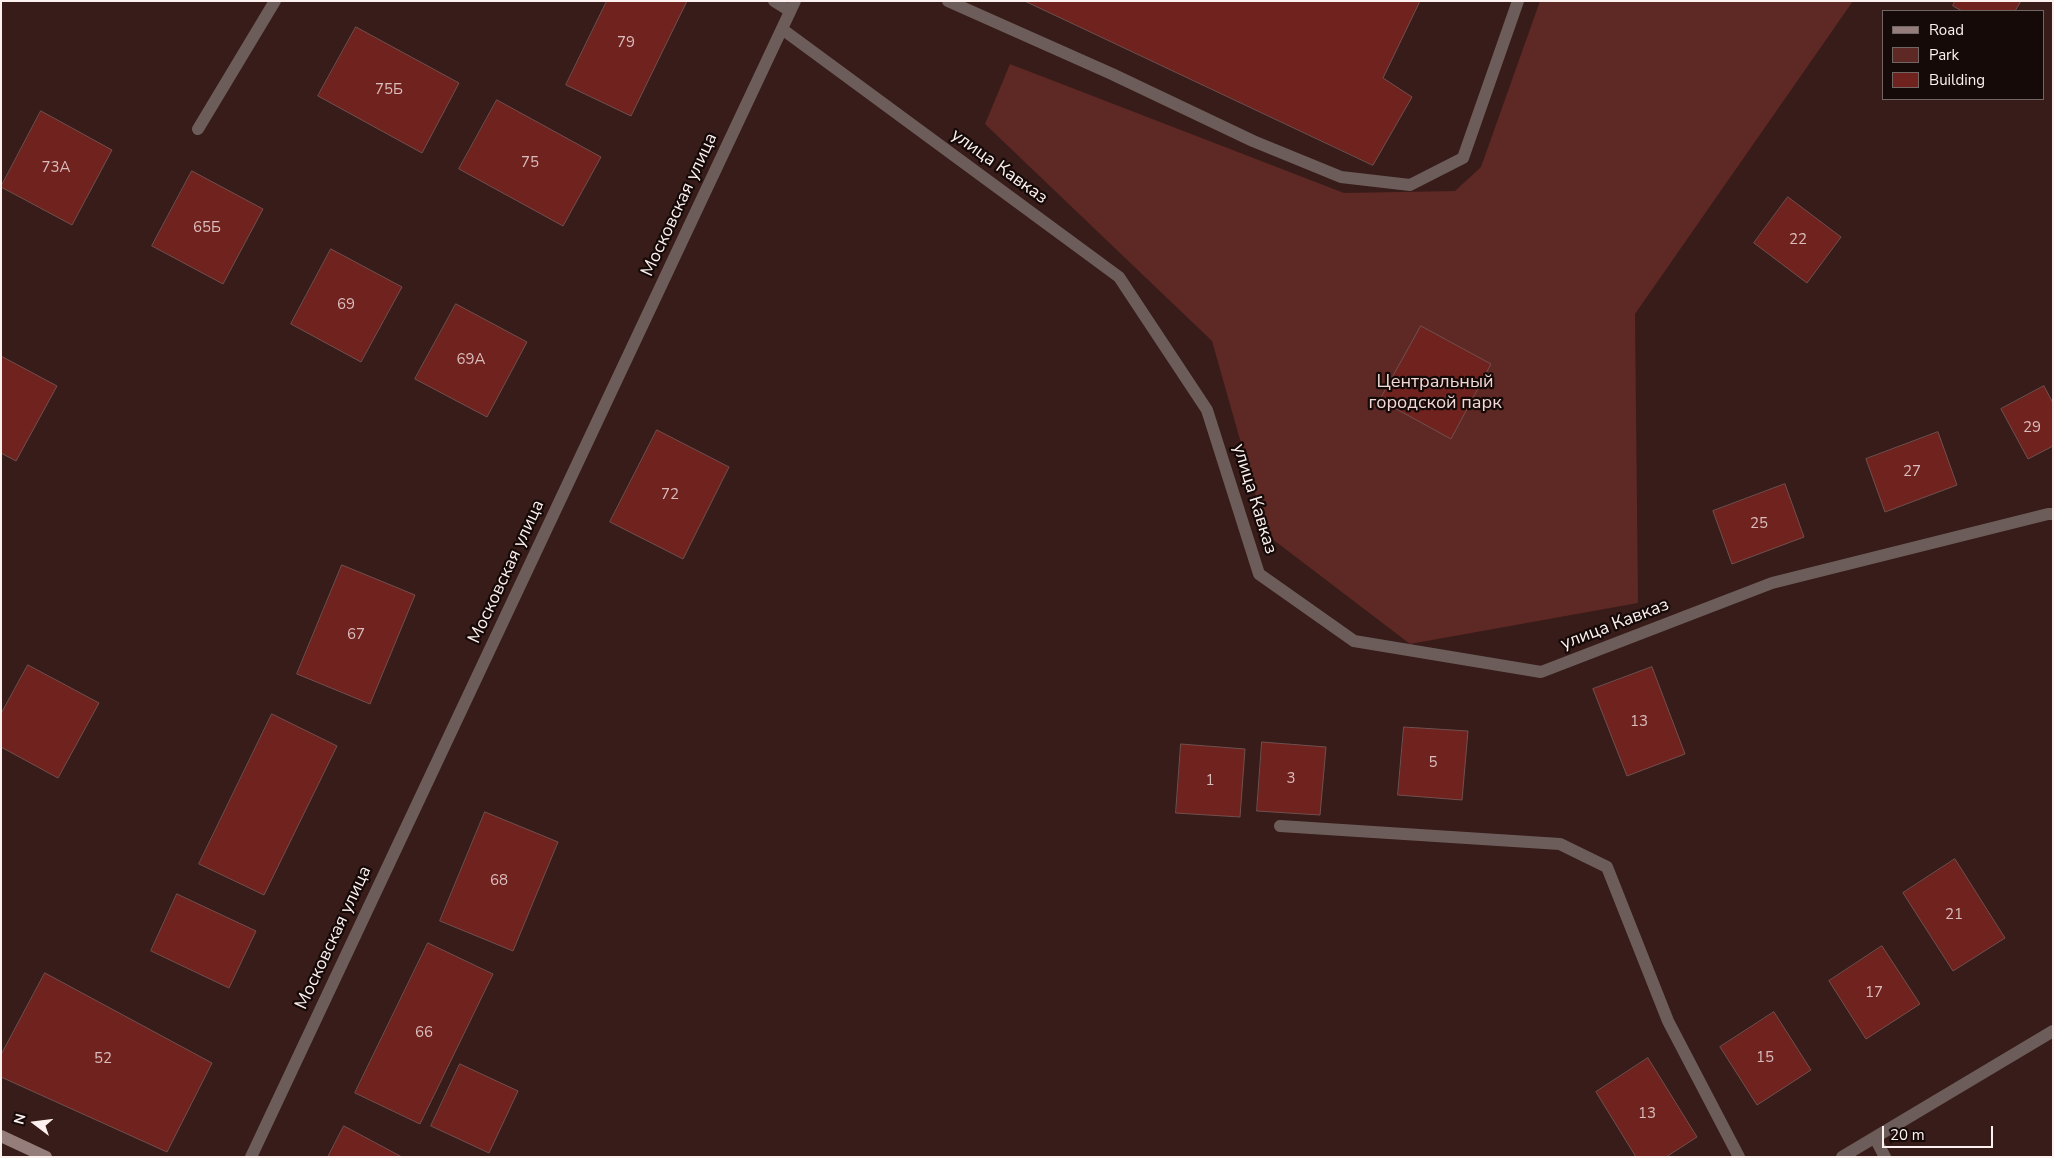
<!DOCTYPE html>
<html>
<head>
<meta charset="utf-8">
<style>
  body { margin:0 }
  #map { position:relative; width:2054px; height:1158px; overflow:hidden; background:#371c19; font-family:"Nunito Sans",sans-serif }
  canvas { display:block }
  .frame { position:absolute; inset:0; border:2px solid #fdf1ef; pointer-events:none }
  .legend { position:absolute; left:1882px; top:10px; width:162px; height:90px; box-sizing:border-box; background:#160a09; border:1px solid #726665; margin:0; padding:6px 9px; list-style:none; font-size:15px; color:#fdf1ef }
  .legend li { display:flex; align-items:center; gap:10px; height:25px }
  .legend b { width:25px; border:1px solid #726665 }
  .north { position:absolute; left:10px; top:1098px; width:50px; height:50px; -webkit-text-stroke:4px #160a09; paint-order:stroke; rotate:285deg; font-size:14px; font-weight:700; line-height:20px; text-align:center; color:#fdf1ef }
  .north::after { content:''; display:block; margin:auto; width:18px; height:22px; background:#fdf1ef; clip-path:polygon(50% 0,100% 100%,50% 72%,0 100%) }
  .scale { position:absolute; left:1882px; top:1126px; width:111px; height:22px; box-sizing:border-box; border:2px solid #fdf1ef; border-top:0; padding-left:6px; font-size:15px; line-height:18px; white-space:nowrap; color:#fdf1ef; -webkit-text-stroke:4px #160a09; paint-order:stroke }
</style>
</head>
<body>
<div id="map">
<canvas width="2054" height="1158"></canvas>
<div class="frame"></div>
<ul class="legend">
<li><b style="height:6px;background:#947d7a"></b>Road</li>
<li><b style="height:14px;background:#5e2824"></b>Park</li>
<li><b style="height:14px;background:#70221f"></b>Building</li>
</ul>
<div class="north">N</div>
<div class="scale">20 m</div>
</div>
<script>
const ctx = document.querySelector('canvas').getContext('2d');
ctx.lineJoin = 'round';
function fill(path, color) {
  ctx.fillStyle = color;
  ctx.fill(path, 'evenodd');
}
function trace(path, color, width, dash) {
  ctx.strokeStyle = color;
  ctx.lineWidth = width;
  ctx.lineCap = dash ? 'butt' : 'round';
  ctx.setLineDash(dash || []);
  ctx.stroke(path);
}
function drawText(font, color, halo, rows, align = 'center') {
  ctx.font = font + ' "Nunito Sans",sans-serif';
  ctx.lineWidth = 4.5;
  ctx.setLineDash([]);
  ctx.textBaseline = 'middle';
  ctx.strokeStyle = halo;
  ctx.fillStyle = color;
  for (const [text, x, y, turn = 0] of rows) {
    ctx.save();
    ctx.translate(x, y);
    ctx.rotate((+turn || 0) * Math.PI / 180);
    ctx.textAlign = isNaN(turn) ? turn : align;
    if (halo) ctx.strokeText(text, 0, 0);
    ctx.fillText(text, 0, 0);
    ctx.restore();
  }
}
const green = new Path2D(`
  M1540,1h313l-218,313 3,289 -228,41 -143,-109 -55,-194 -227,-217 25,-60 334,129 111,-2 26,-24z`);
const building = new Path2D(`
  M607,1h80l-56,115 -65,-31z
  M1025,1h395l-37,77 29,19 -39,68z
  M1955,1h66l-6,10h-53l-9,-5z
  M356,27l103,56 -37,70 -104,-57z
  M497,100l104,57 -38,69 -104,-57z
  M41,111l71,39 -40,75 -71,-38z
  M192,171l71,38 -40,75 -71,-38z
  M1788,197l53,40 -34,46 -53,-40z
  M331,249l71,38 -41,75 -70,-38z
  M456,304l71,38 -40,75 -72,-38z
  M1421,326l70,38 -40,75 -71,-39z
  M1,356l56,30 -41,75 -15,-8z
  M2044,386l9,17v43l-25,13 -27,-50z
  M657,430l72,37 -46,92 -73,-37z
  M1938,432l19,53 -72,27 -19,-53z
  M1785,484l19,53 -72,27 -19,-53z
  M342,565l73,30 -45,109 -73,-30z
  M28,665l71,38 -41,75 -57,-31v-33z
  M1652,667l33,87 -58,22 -34,-87z
  M272,714l65,32 -73,149 -65,-31z
  M1404,727l64,4 -6,69 -64,-5z
  M1262,742l64,5 -6,68 -63,-4z
  M1181,744l64,5 -5,68 -64,-4z
  M485,812l73,30 -45,109 -73,-30z
  M1955,859l50,79 -52,33 -50,-78z
  M177,894l79,37 -27,57 -78,-37z
  M428,943l65,31 -73,150 -65,-31z
  M1882,946l38,58 -54,35 -37,-58z
  M45,973l167,90 -45,89 -166,-75v-22z
  M1774,1012l37,58 -54,35 -37,-58z
  M1648,1058l49,79 -31,20h-30l-40,-65z
  M460,1064l58,27 -29,62 -58,-27z
  M344,1126l58,31h-74z`);
const service = new Path2D(`
  M774,1l16,10
  M948,1l164,73 141,67 88,36 69,8 53,-27 55,-157
  M198,129l77,-128
  M1875,1138l10,19`);
const minor = new Path2D(`
  M782,29l337,248 88,133 52,164 95,67 187,31 231,-89 276,-69h5
  M1280,826l280,18 47,23 61,154 71,136
  M251,1157l544,-1156`);
const tertiary = new Path2D(`
  M1842,1157l211,-126`);
const secondary = new Path2D(`
  M1,1136l45,21`);
const numberNames = [
  ["79",626,43],
  ["75Б",389,90],
  ["75",530,163],
  ["73А",56,168],
  ["65Б",207,228],
  ["22",1798,240],
  ["69",346,305],
  ["69А",471,360],
  ["29",2032,428],
  ["27",1912,472],
  ["72",670,495],
  ["25",1759,524],
  ["67",356,635],
  ["13",1639,722],
  ["5",1433,763],
  ["3",1291,779],
  ["1",1210,781],
  ["68",499,881],
  ["21",1954,915],
  ["17",1874,993],
  ["66",424,1033],
  ["15",1765,1058],
  ["52",103,1059],
  ["13",1647,1114]
];
const streetNames = [
  ["улица Кавказ",999,167,36],
  ["Московская улица",680,205,-65],
  ["улица Кавказ",1254,499,73],
  ["Московская улица",507,572,-65],
  ["улица Кавказ",1615,625,-21],
  ["Московская улица",334,938,-65]
];
const parkNames = [
  ["Центральный",1435,383],
  ["городской парк",1435,404]
];
fill(green, '#5e2824');
fill(building, '#70221f');
trace(building, '#70504d', 1);
trace(service, '#6c5d5b', 12);
trace(minor, '#6c5d5b', 12);
trace(tertiary, '#6c5d5b', 12);
trace(secondary, '#947d7a', 12);
drawText('15px', '#dabdbb', null, numberNames);
drawText('18px', '#fdf1ef', '#160a09', streetNames);
drawText('18px', '#f1d8d5', '#160a09', parkNames);
</script>
</body>
</html>
